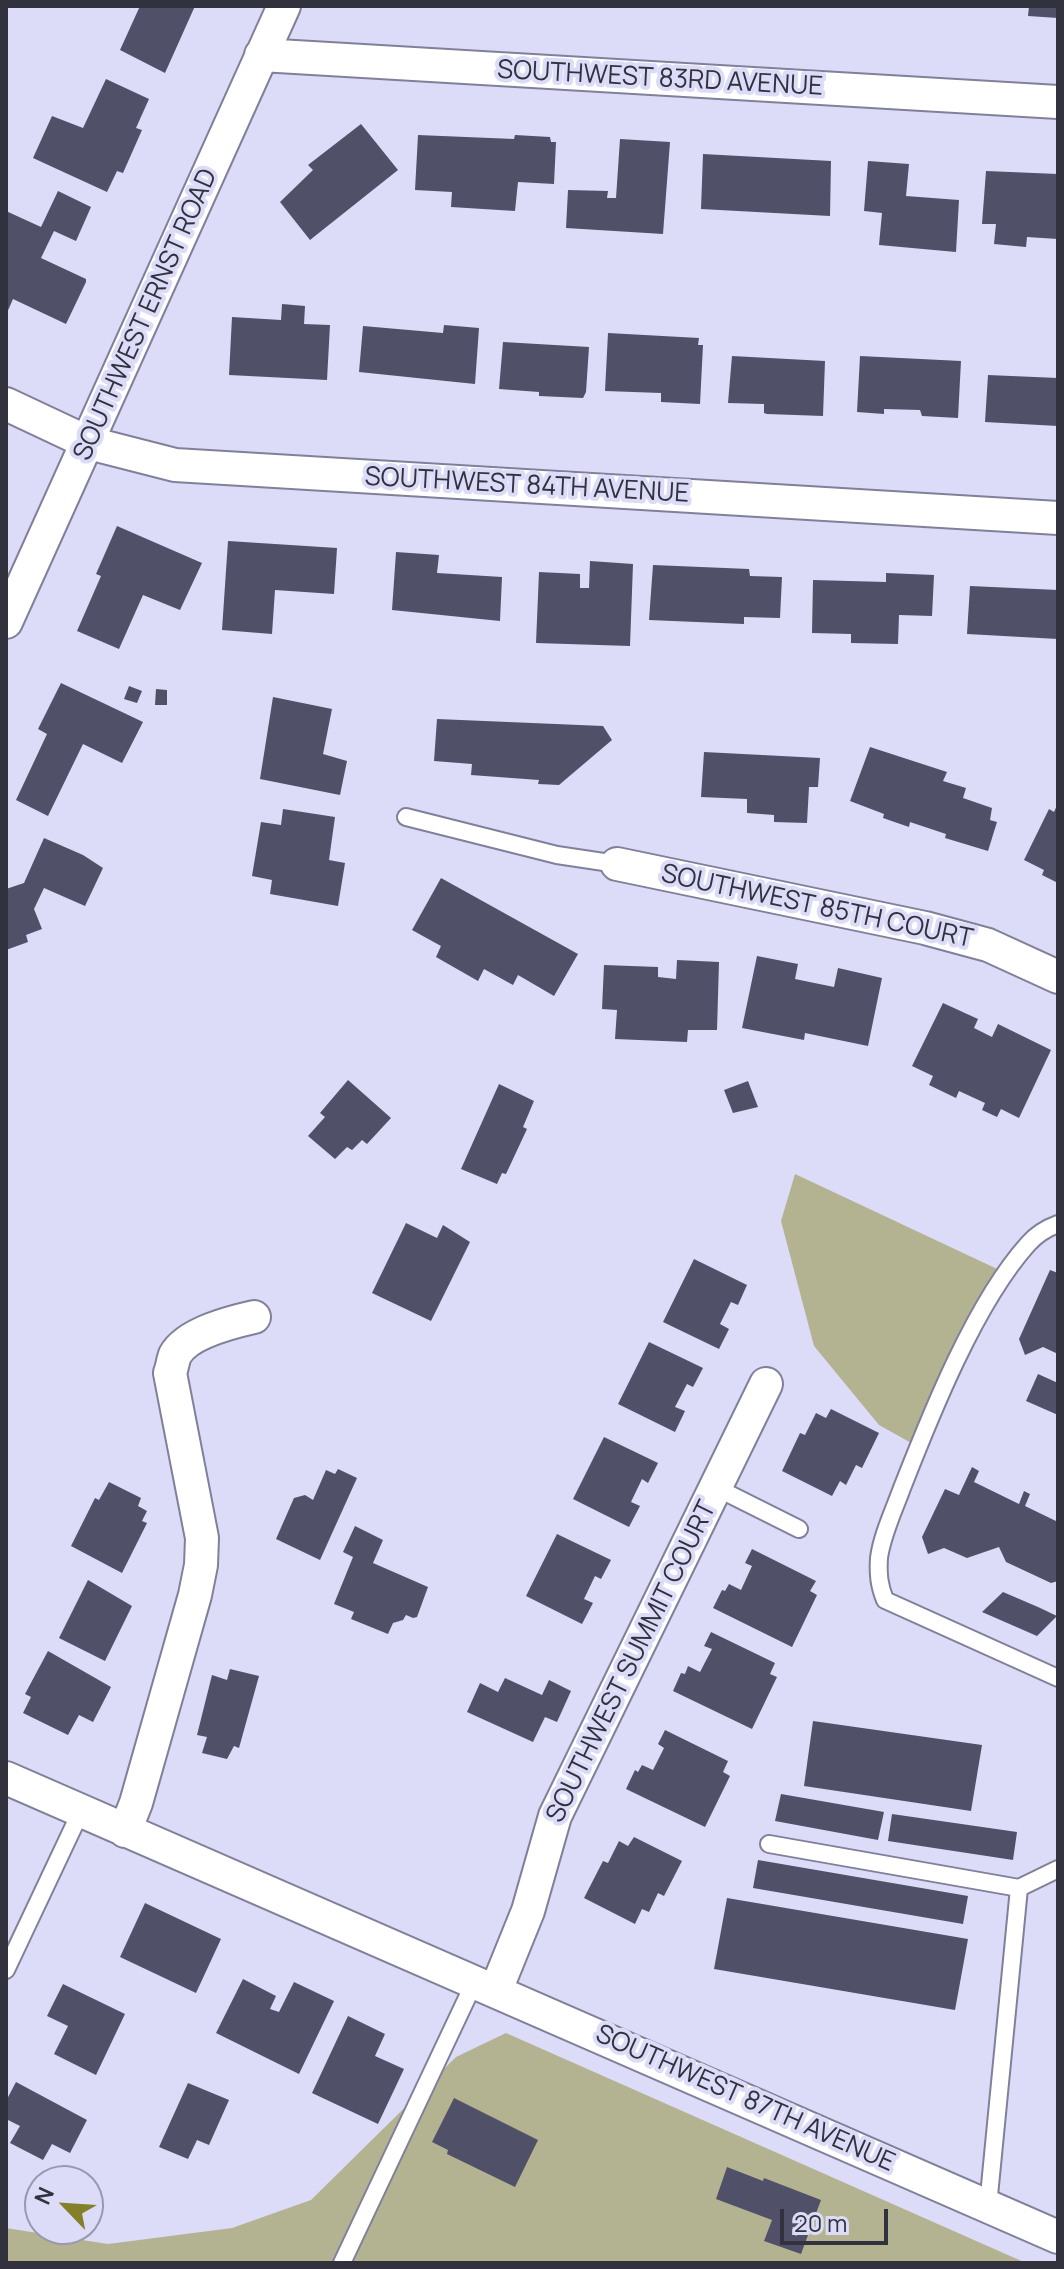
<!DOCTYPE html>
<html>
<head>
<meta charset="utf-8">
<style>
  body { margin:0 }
  #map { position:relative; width:1064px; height:2269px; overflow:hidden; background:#dcdcf9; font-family:Manrope,sans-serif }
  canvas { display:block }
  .frame { position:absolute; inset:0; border:8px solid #31323d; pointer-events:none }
  .north { position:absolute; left:24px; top:2165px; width:80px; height:80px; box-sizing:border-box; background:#dcdcf9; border:2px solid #9898ae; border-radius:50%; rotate:295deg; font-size:22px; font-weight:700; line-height:32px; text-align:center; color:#31323d }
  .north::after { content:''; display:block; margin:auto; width:28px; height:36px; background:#838027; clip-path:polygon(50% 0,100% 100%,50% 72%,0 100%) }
  .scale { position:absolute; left:780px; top:2209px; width:108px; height:36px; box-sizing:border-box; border:4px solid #31323d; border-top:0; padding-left:10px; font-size:24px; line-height:28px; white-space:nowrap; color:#31323d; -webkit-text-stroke:6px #dcdcf9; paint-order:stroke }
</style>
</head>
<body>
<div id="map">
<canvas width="1064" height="2269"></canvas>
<div class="frame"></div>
<div class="north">N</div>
<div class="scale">20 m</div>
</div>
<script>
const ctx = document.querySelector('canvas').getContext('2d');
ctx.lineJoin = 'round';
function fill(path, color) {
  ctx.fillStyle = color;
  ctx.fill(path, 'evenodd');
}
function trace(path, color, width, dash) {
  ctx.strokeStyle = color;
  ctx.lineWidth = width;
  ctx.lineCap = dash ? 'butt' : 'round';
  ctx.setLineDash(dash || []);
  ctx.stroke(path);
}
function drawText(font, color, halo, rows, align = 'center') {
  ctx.font = font + ' Manrope,sans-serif';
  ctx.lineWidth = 8;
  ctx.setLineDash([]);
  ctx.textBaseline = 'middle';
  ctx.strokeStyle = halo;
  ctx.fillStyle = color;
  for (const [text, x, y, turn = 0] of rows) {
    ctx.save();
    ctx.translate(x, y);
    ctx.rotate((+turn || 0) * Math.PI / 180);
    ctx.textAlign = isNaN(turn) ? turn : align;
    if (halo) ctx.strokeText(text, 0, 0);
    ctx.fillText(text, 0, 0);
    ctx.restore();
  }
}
const green = new Path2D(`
  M795,1174l215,101 -88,174 -43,-24 -65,-79 -33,-125z
  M506,2033l520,230h-1020v-35l102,16 124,-16 79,-28 145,-143z`);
const building = new Path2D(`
  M140,6h55l-30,67 -45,-23z
  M1029,6h29v12l-30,-2z
  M106,79l43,20 -13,29 6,2 -19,43 -6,-2 -10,21 -74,-34 19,-42 31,12z
  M361,124l37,46 -88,70 -30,-38 33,-32 -5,-5z
  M418,135l96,4 1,-4 35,2 1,5h5l-2,42 -36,-2 -3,29 -64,-4 1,-15 -37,-2z
  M620,139l50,3 -7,92 -97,-6 2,-38 40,1 -1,7h9z
  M703,154l128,7 -1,55 -129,-7z
  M868,161l41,3 -3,32 53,4 -3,52 -77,-7 3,-32 -18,-2z
  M986,171l72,3v65l-31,-2 -1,10 -32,-3 2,-20h-14z
  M58,191l33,16 -15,34 -22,-10 -13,27 45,21v3l-20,42 -53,-25 -7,16v-104l35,16z
  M282,304l23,2 -1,18 26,1 -3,55 -98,-5 3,-58 49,3z
  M444,325l35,3 -4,56 -116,-12 4,-46 80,7z
  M608,333l91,5 -1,7h5l-3,59 -39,-2v-9l-56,-2z
  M503,342l86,5 -3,45 -3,6 -44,-2v-4l-40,-3z
  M732,356l93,5 -2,55 -56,-2 -3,-1v-9l-36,-1z
  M860,356l101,5 -3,57 -36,-2 -2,-6 -36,-1v5l-27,-2z
  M988,375l70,3v48l-73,-4z
  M117,526l85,37 -22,47 -37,-15 -24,54 -42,-18 24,-55 -5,-2z
  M228,541l109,7 -3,46 -59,-4 -3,44 -50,-4z
  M396,552l43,3 -2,18 65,4 -2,44 -108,-11z
  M590,561l43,3 -3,82 -94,-3 3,-71 41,2v14h9z
  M653,565l96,4 1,7 32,1 -2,41 -36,-1v7l-95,-4z
  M886,573l48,2 -2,41 -33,-1 -1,29 -47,-1v-9l-39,-1 1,-53 73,2z
  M970,586l88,4v49l-91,-5z
  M61,683l82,39 -21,41 -39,-19 -35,72 -32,-16 31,-66 -9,-5z
  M129,686l13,5 -5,12 -13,-4z
  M156,689l11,1v15h-12z
  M273,697l59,12 -9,45 24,7 -7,34 -80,-16z
  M437,719l166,7 9,14 -53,45 -21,-1 1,-4 -68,-5 1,-11 -38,-3z
  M870,747l77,25 -4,9 23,7 -3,10 29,10 -2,12 7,2 -9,29 -43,-13 1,-4 -36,-12 -1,5 -26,-9 1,-4 -34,-13z
  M704,752l116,6 -2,29h-9l-2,36 -33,-1v-7l-27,-2v-14l-46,-2z
  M1058,803v80l-16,-8 2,-5 -20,-10 25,-51 5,3z
  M283,809l52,8 -6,43 16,3 -7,43 -68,-12 2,-14 -20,-4 9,-54 20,3z
  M44,838l39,17 20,13 -18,38 -41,-18 -10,21 8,20 -16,6 2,7 -22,8v-61l18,-6z
  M441,878l137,76 -24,42 -36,-21 -5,10 -29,-16 -6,12 -42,-24 5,-11 -29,-16z
  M757,956l41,8 -3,15 39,8 4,-19 44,10 -14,68 -63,-13 -1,7 -62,-12z
  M677,960l42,2 -2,68h-29l-1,12 -72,-3 2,-29 -15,-1 2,-44 54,2v10l18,2z
  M943,1003l35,16 -4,9 18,9 6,-13 53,26 -32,68 -18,-9 -4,8 -15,-7 3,-7 -26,-12 -3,7 -27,-13 4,-9 -21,-10z
  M348,1080l43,38 -24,26 -5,-4 -10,10 -5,-3 -12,12 -27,-23 17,-19 -5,-4z
  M748,1081l10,26 -25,6 -9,-23z
  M499,1084l35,17 -11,26 4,2 -21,45 -4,-1 -5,11 -36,-15z
  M406,1223l31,15 6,-13 27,17 -39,79 -59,-28z
  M694,1259l53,26 -9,20 -7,-3 -11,22 9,5 -10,20 -56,-27z
  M1050,1270l8,3v81l-15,-7 -18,8 -6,-16z
  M649,1342l54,26 -10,19 -6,-3 -12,23 10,4 -10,21 -57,-28z
  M1038,1374l20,9v32l-32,-14z
  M831,1409l48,24 -17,35 -6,-3 -10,20 -6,-4 -8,15 -50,-25 18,-38 5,2 11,-22 10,5z
  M604,1437l54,26 -10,20 -6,-4 -11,23 9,4 -11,21 -56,-28z
  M972,1467l7,4 -5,11 45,22 5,-13 6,3 -5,12 33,16v59l-7,2 -45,-21 -7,-15 -32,11 -23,-10 -16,6 -6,-17 23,-48 14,6z
  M338,1469l19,9 -37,82 -44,-21 18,-41 11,-3 8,5 13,-30 9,4z
  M109,1482l32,16 -3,8 9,5 -5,10 5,2 -25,50 -51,-27 24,-48 4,2z
  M355,1526l28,14 -10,23 55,24 -11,30 -4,1 -7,-3 -3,5 -10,3 -5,11 -37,-15 3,-7 -20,-8 19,-47 -10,-5z
  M557,1534l54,26 -10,19 -6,-3 -11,23 9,4 -11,21 -56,-28z
  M752,1549l64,32 -6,10 7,4 -25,52 -79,-39 9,-18 3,1 4,-7 12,6 11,-24 -7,-3z
  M88,1580l44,26 -27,55 -46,-23z
  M1003,1592l35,15 19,9 -20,20 -55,-24z
  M711,1632l64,31 -5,11 7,3 -25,52 -79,-38 8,-18 4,1 3,-8 12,6 12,-23 -8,-3z
  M48,1651l63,36 -18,35 -14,-7 -11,20 -45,-22 8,-16 -6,-3z
  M230,1669l29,7 -20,72 -5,-2 -7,13 -25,-6 5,-16 -10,-2 15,-60 15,5z
  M505,1678l37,17 7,-15 22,11 -14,31 -12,-5 -12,25 -66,-30 13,-29 18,9z
  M813,1721l169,24 -11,66 -167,-25z
  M665,1730l63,31 -5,11 7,4 -25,51 -79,-38 9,-19 3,2 4,-7 11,5 11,-22 -6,-4z
  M781,1794l103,18 -6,28 -103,-19z
  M892,1814l125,18 -4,28 -125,-19z
  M634,1837l48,24 -18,35 -6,-3 -9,19 -7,-3 -7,15 -51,-26 19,-37 5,2 11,-22 9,5z
  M758,1860l210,36 -5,28 -210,-36z
  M727,1898l241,41 -13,71 -241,-41z
  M145,1903l76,36 -25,54 -76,-36z
  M243,1979l33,17 -6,13 9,3 15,-30 40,19 -35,73 -83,-41z
  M63,1984l62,30 -29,61 -42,-21 14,-28 -21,-10z
  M348,2016l37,18 -10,22 29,13 -26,55 -66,-31z
  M16,2082l71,38 -17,33 -18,-9 -9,16 -33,-17 10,-17 -14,-7v-18z
  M188,2083l41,17 -20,45 -12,-5 -9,19 -29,-12z
  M454,2098l84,42 -23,47 -68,-33 1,-4 -16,-8z
  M727,2167l36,14 1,-3 57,22 -20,54 -37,-13 8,-21 -56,-21z`);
const service = new Path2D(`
  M406,817l151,38 60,9
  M1058,1224c-11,4 -23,12 -30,20 -53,59 -97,170 -126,244 -8,22 -20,47 -23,70 -1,16 0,27 6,42l173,78
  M717,1488l82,41
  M769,1844l250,44 -31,318
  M1019,1888l39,-19
  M6,1970l75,-159
  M342,2263l133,-282`);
const minor = new Path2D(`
  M261,55l797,47
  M6,404l83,39 86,22 883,53
  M6,622l278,-616
  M617,864l308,64 63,17 70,32
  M6,1778l1052,459
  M125,1831l11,-28 59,-208 6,-30 1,-27 -32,-165c2,-5 3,-13 5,-18 12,-22 57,-33 79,-38
  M496,1990l32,-79 27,-95 211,-432`);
const streetNames = [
  ["SOUTHWEST 83RD AVENUE",660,79,3],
  ["SOUTHWEST ERNST ROAD",146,315,-66],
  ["SOUTHWEST 84TH AVENUE",527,486,3],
  ["SOUTHWEST 85TH COURT",817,907,12],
  ["SOUTHWEST SUMMIT COURT",632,1662,-64],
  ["SOUTHWEST 87TH AVENUE",745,2099,24]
];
fill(green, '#b4b391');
fill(building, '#505068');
trace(service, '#80809b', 20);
trace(minor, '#80809b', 36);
trace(service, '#fff', 16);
trace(minor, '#fff', 32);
drawText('26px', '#31323d', '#dcdcf9', streetNames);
</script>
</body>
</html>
